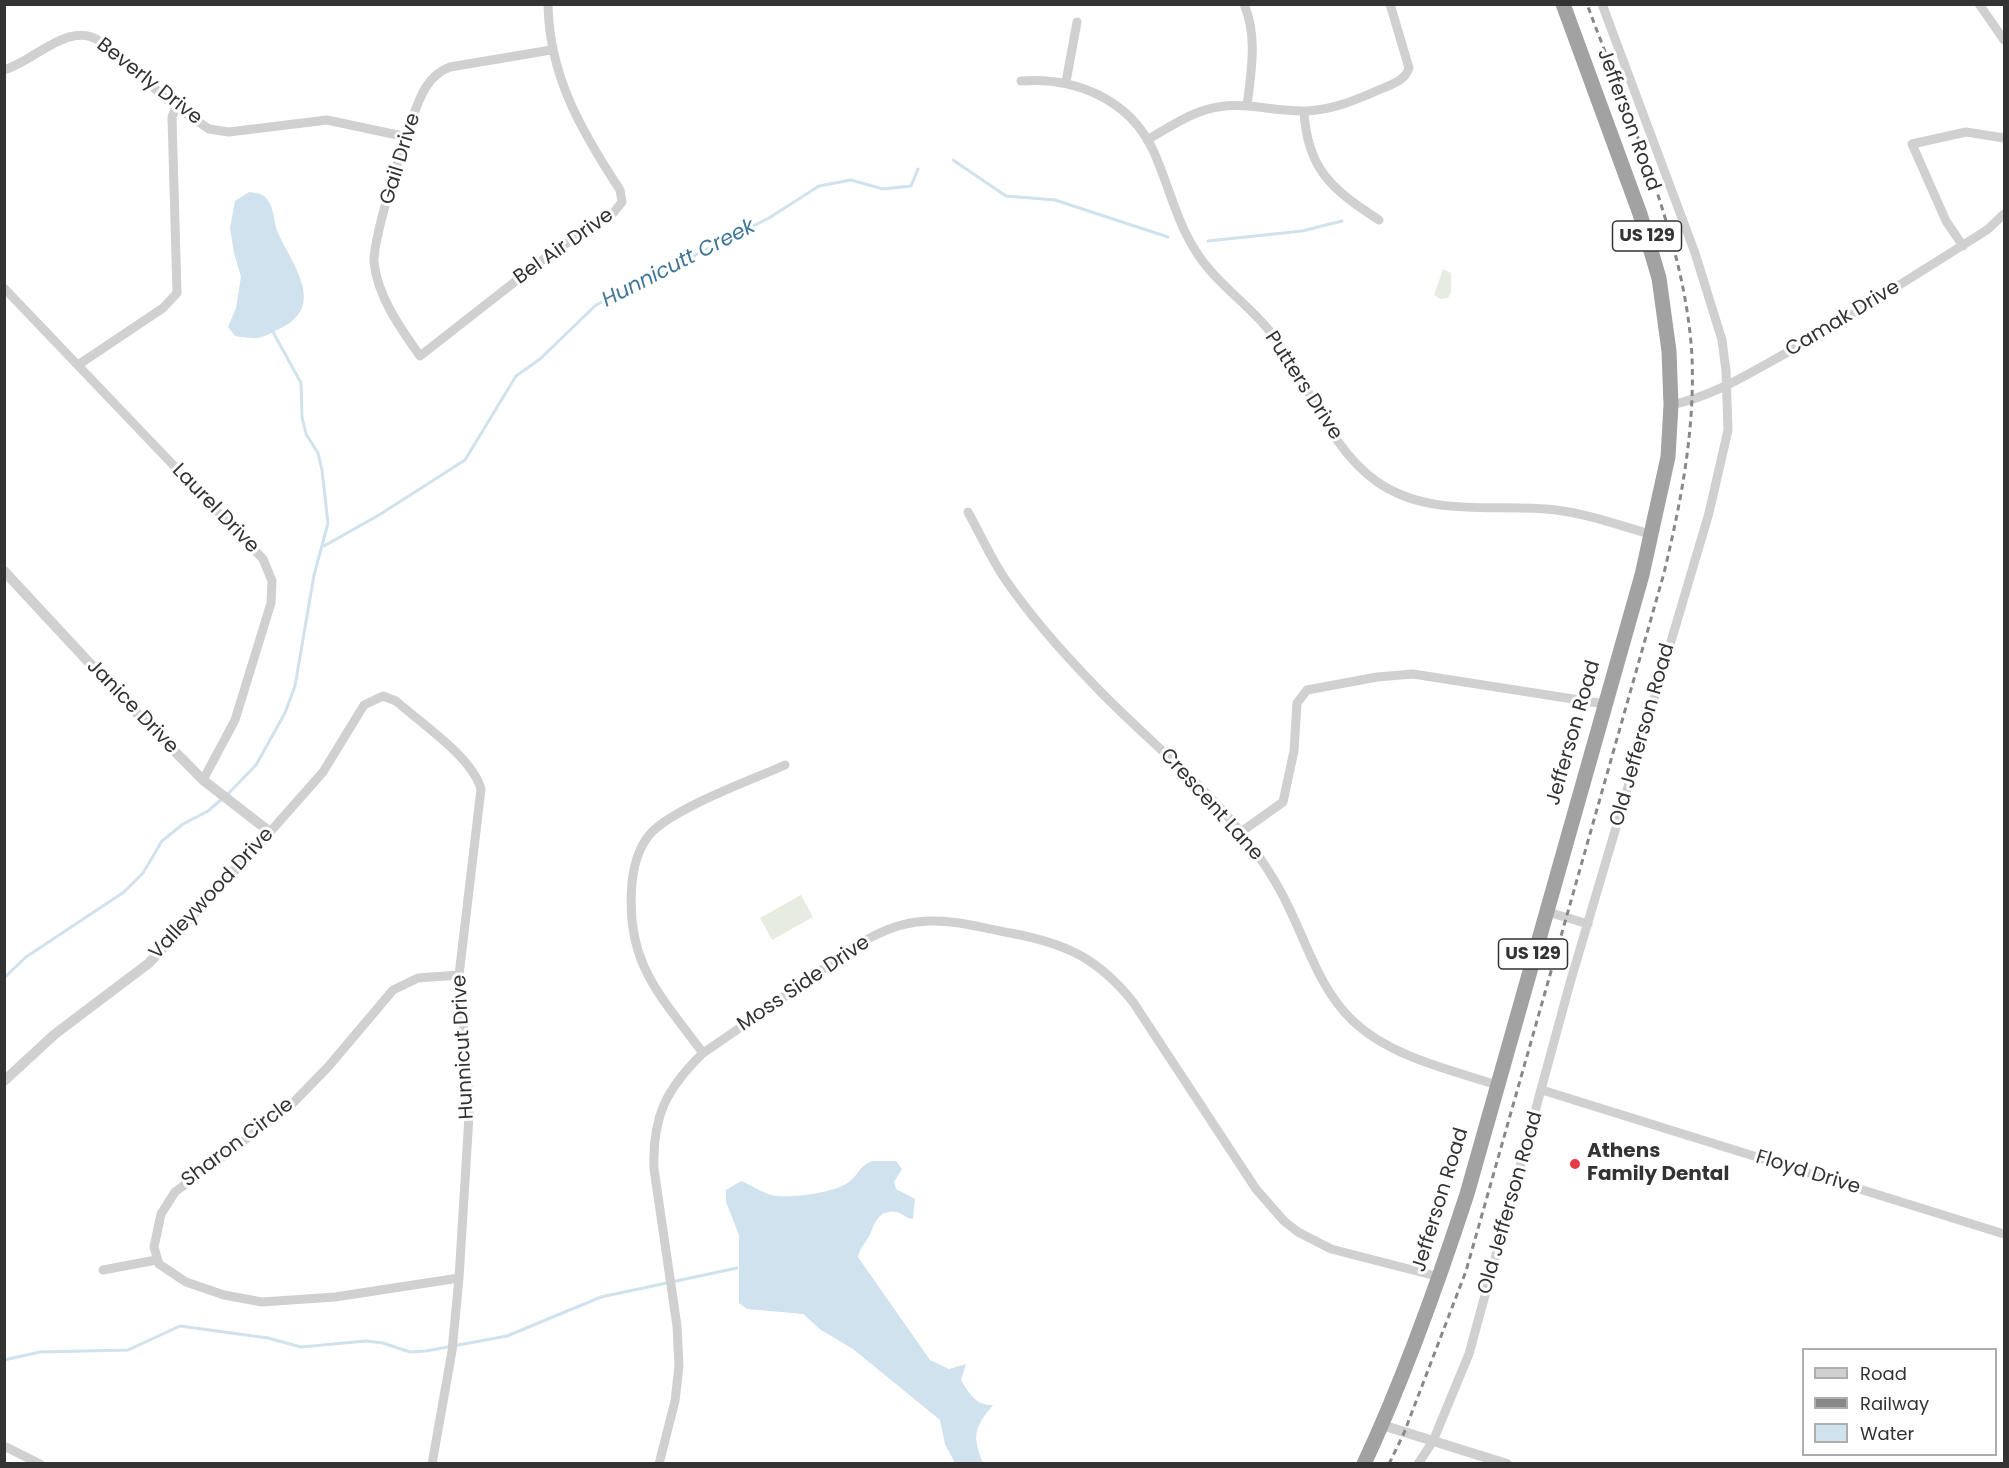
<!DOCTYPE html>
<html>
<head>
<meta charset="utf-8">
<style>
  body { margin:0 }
  #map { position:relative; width:2009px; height:1468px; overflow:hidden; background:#fff; font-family:Poppins,sans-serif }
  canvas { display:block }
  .frame { position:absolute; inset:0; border:6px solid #333; pointer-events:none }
  .legend { position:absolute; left:1802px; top:1348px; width:195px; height:108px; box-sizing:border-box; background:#fff; border:2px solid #adadad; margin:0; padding:8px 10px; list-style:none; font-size:18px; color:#333 }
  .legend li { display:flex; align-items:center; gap:12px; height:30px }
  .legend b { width:30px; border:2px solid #adadad }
</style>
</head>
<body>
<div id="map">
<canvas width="2009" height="1468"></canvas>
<div class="frame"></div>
<ul class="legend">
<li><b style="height:8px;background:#d0d0d0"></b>Road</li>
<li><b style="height:8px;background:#888"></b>Railway</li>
<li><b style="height:16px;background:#cfe2ee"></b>Water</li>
</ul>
</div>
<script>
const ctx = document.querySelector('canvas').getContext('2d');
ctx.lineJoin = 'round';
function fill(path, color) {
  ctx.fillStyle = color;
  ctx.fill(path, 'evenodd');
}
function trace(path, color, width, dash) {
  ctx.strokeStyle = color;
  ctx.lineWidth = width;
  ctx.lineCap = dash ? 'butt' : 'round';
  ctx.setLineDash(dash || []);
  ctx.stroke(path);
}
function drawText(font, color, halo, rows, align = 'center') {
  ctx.font = font + ' Poppins,sans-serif';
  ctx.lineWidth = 6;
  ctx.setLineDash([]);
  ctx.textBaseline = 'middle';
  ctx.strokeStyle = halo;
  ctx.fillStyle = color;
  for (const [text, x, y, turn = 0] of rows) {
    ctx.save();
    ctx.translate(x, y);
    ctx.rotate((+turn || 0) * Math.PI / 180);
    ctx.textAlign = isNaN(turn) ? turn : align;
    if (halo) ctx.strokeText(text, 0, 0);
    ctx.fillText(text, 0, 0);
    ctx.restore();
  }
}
const green = new Path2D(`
  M1443,269l8,4v19l-3,6 -8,1 -6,-4z
  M801,895l12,22 -41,23 -12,-22z`);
const water = new Path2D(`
  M249,192c6,1 13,1 17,6 9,9 7,24 12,35 14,31 49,73 3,95 -22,11 -20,12 -46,8l-7,-9 8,-19 5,-31 -7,-24 -4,-25 5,-27z
  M873,1161h23l6,8 -8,13 2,7 19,10 -2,20c-7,0 -10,-6 -17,-7 -16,-2 -20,8 -25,20 -4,10 -11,14 -13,25l72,103 19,9 17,-5 -5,16c8,14 16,26 32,25 -19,23 -21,31 -10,58h-28l-10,-19 -5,-24 -87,-71 -32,-19 -18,-16 -56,-5 -8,-6v-68l-13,-33v-12l15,-9c11,4 19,11 30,14 17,4 64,-2 78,-13 10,-8 11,-17 24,-21z`);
const stream = new Path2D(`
  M953,160l53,36 49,4 113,37
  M1208,241l94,-10 40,-10
  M324,546l55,-31 86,-55 51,-84 24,-17 56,-54 173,-87 50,-32 32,-6 32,9 28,-3 7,-17
  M227,795l29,-30 29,-52 10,-27 19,-111 14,-52 -6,-53 -4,-17 -12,-19 -4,-17 -1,-34 -28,-51
  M4,978l22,-21 98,-65 19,-19 19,-32 21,-17 25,-13 14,-12
  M4,1360l36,-8 88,-2 52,-24 88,12 33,9 65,-6 17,2 27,9 16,-1 81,-15 94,-39 136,-29`);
const minor = new Path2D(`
  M548,4c1,72 34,128 72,186l2,12 -8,10 -61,40 -133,104c-19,-27 -43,-60 -46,-94 -1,-25 38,-153 52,-175 6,-10 13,-16 24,-20l101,-17
  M1244,4c14,33 7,68 3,102
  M1979,4l25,36
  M4,70c31,-9 66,-51 97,-28l75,65 33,22 20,3 98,-12 80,17
  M1021,81c54,-4 108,18 132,69 15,33 23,70 42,100 20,33 54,54 77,84 36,46 55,112 104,147 53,38 119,22 180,29 33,4 65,16 97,25
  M1066,82l11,-60
  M1304,111c3,59 29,79 75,109
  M1147,140c23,-13 45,-29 71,-33 29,-5 58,5 88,4 27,-1 50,-11 75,-22 11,-5 24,-8 28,-21l-19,-64
  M1963,246l-17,-25 -34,-77 54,-12 38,6
  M4,288l259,271 9,22 -1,22 -36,117 -32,60
  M78,365l85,-57 14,-15 -5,-176 4,-10
  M1671,405c43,-9 79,-32 117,-53 68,-38 133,-81 199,-122l17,-16
  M968,512c12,22 23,46 37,67 26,38 59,75 91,108 47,49 101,91 144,144 19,24 36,49 49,77 19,39 32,83 64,113 38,36 95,48 144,64
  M270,832l53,-60 41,-67 19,-9 13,5c26,23 76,56 85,88l-22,186 11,125 -11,178 -7,73 -20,113
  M1241,832l42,-30 11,-51 3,-48 10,-13 70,-13 36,-3 192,30
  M1545,911l43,13
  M459,975l-41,3 -25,12 -65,77 -39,40 -114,85 -14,22 -7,33 5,17 27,18 38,13 38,7 73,-5 124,-19
  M703,1053c-44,-59 -78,-91 -71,-170 2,-20 7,-39 22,-53 28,-25 95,-49 131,-65
  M1542,1090l462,144
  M103,1270l53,-10
  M4,1446l36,18
  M659,1464l16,-63 4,-35 -2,-40 -23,-157c-2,-52 12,-80 49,-116 33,-22 65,-45 98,-68 39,-27 77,-63 128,-64 27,-1 54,7 81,12 55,10 88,25 123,69l123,187 28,32 14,11 33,17 109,28
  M1418,1464l15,-23 36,-87 101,-371 139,-470 19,-83 -2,-59 -4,-31 -27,-87 -93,-249`);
const tertiary = new Path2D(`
  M4,571l117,126 82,83 67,52 -121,131 -94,71 -51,47
  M1382,1425l125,39`);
const trunk = new Path2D(`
  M1364,1464c41,-88 73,-178 103,-270l175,-619 26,-118 3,-52 -2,-54 -10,-73 -19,-64 -77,-210`);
const rail = new Path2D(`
  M1389,1464l15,-31 62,-162 198,-698c17,-71 31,-143 28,-216 -6,-116 -65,-244 -105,-353`);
const markers = [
  [1575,1164,6,"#e63946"]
];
const shields = [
  [1647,236,69],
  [1533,954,69]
];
const shieldNames = [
  ["US 129",1647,236],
  ["US 129",1533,954]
];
const streetNames = [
  ["Beverly Drive",149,82,38],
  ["Jefferson Road",1628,120,70],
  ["Gail Drive",401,159,-73],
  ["Bel Air Drive",564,247,-35],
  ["Camak Drive",1843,319,-31],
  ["Putters Drive",1303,386,57],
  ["Laurel Drive",215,509,46],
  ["Janice Drive",132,707,46],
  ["Jefferson Road",1574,733,-74],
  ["Old Jefferson Road",1643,735,-74],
  ["Crescent Lane",1211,805,48],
  ["Valleywood Drive",212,894,-47],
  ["Moss Side Drive",804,984,-34],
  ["Hunnicut Drive",464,1047,-93],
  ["Sharon Circle",238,1143,-37],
  ["Floyd Drive",1808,1173,17],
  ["Jefferson Road",1441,1200,-73],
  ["Old Jefferson Road",1511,1203,-74]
];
const poiNames = [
  ["Athens",1587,1152],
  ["Family Dental",1587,1175]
];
const waterNames = [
  ["Hunnicutt Creek",679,264,-27]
];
fill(green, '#e6ecdf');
fill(water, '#cfe2ee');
trace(stream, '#cfe2ee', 3);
trace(minor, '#d0d0d0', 9);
trace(tertiary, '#d0d0d0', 10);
trace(trunk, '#a2a2a2', 15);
trace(rail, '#888', 3, [6, 4.5]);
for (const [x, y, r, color] of markers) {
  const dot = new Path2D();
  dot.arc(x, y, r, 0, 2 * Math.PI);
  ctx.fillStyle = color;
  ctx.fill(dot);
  trace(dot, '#fff', 2);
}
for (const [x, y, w] of shields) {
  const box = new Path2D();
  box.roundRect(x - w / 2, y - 15, w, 30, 4.5);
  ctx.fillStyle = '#fff';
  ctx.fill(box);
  trace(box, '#333', 1.5);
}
drawText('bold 18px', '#333', null, shieldNames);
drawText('20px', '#333', '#fff', streetNames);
drawText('bold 20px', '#333', '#fff', poiNames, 'left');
drawText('italic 21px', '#3f7597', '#fff', waterNames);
</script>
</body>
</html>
